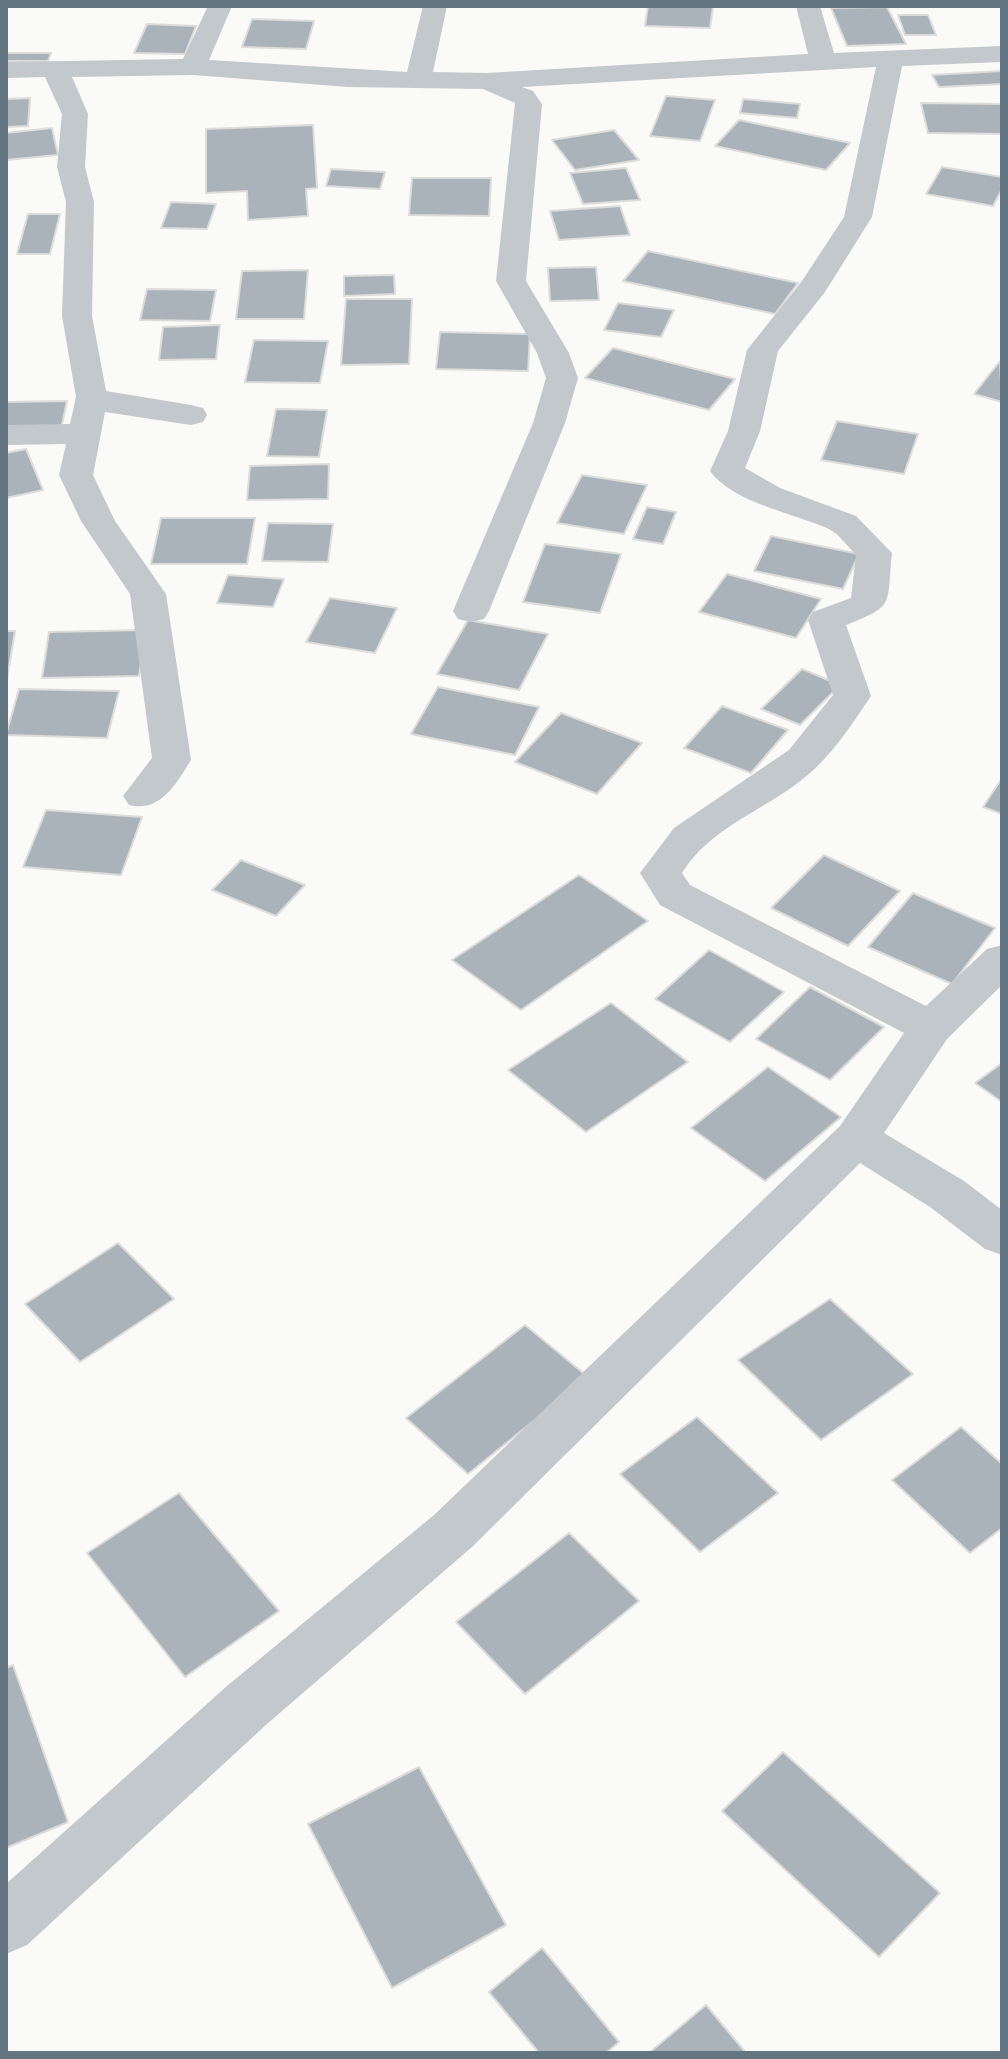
<!DOCTYPE html>
<html>
<head>
<meta charset="utf-8">
<style>
  body { margin:0 }
  #map { position:relative; width:1008px; height:2059px; overflow:hidden; background:#fafaf8; font-family:"Nunito Sans",sans-serif }
  canvas { display:block }
  .frame { position:absolute; inset:0; border:8px solid #657683; pointer-events:none }
</style>
</head>
<body>
<div id="map">
<canvas width="1008" height="2059"></canvas>
<div class="frame"></div>
</div>
<script>
const ctx = document.querySelector('canvas').getContext('2d');
ctx.lineJoin = 'round';
function fill(path, color) {
  ctx.fillStyle = color;
  ctx.fill(path, 'evenodd');
}
function trace(path, color, width, dash) {
  ctx.strokeStyle = color;
  ctx.lineWidth = width;
  ctx.lineCap = dash ? 'butt' : 'round';
  ctx.setLineDash(dash || []);
  ctx.stroke(path);
}
const building = new Path2D(`
  M648,6l65,1 -3,21 -65,-2z
  M887,7l19,37 -59,2 -16,-38z
  M898,15h30l8,20h-31z
  M252,19l62,2 -8,28 -64,-2z
  M147,24l49,2 -11,28 -51,-1z
  M6,53h45l-3,8h-42z
  M1002,71v13l-63,3 -7,-12z
  M666,96l49,4 -15,41 -50,-5z
  M30,98l-2,28 -22,1v-28z
  M743,99l57,5 -3,14 -57,-5z
  M921,103l81,1v30l-74,-1z
  M739,120l111,23 -24,27 -111,-24z
  M313,125l4,63 -11,1 2,27 -60,4 -1,-29 -41,2v-64z
  M52,128l6,27 -52,5v-27z
  M614,130l25,30 -64,10 -23,-30z
  M942,167l60,10v12l-9,17 -67,-12z
  M626,168l14,32 -57,4 -13,-31z
  M331,169l54,3 -5,17 -54,-3z
  M412,178h79l-2,38 -80,-1z
  M171,202l45,2 -9,25 -46,-1z
  M620,206l10,29 -71,5 -9,-29z
  M28,214h32l-10,40h-33z
  M648,251l150,32 -23,31 -152,-33z
  M596,267l3,33 -49,1 -2,-33z
  M308,270l-4,49h-68l6,-48z
  M394,275l1,19 -51,2v-20z
  M147,289l69,1 -6,31 -70,-1z
  M346,299h66l-3,65 -68,1z
  M618,303l56,7 -13,27 -57,-7z
  M220,325l-4,34 -57,1 4,-33z
  M440,332l90,2 -2,37 -92,-2z
  M254,340l74,1 -8,42 -75,-1z
  M613,348l122,31 -26,31 -124,-32z
  M1000,361l2,41 -28,-8z
  M67,401l-6,28 -55,1v-28z
  M276,409l51,1 -8,47 -52,-1z
  M837,421l81,13 -14,40 -83,-14z
  M26,449l17,41 -37,8v-45z
  M329,464l-1,35 -81,1 3,-34z
  M582,475l65,10 -23,49 -67,-11z
  M647,507l29,5 -13,32 -30,-5z
  M161,518h94l-8,46h-96z
  M268,523l65,1 -5,38 -66,-1z
  M771,536l88,18 -16,35 -89,-18z
  M545,544l76,10 -21,59 -77,-11z
  M727,574l94,25 -25,39 -97,-26z
  M228,575l56,4 -11,28 -56,-4z
  M330,598l67,10 -22,45 -69,-11z
  M468,620l80,14 -29,56 -82,-16z
  M146,630l-7,46 -97,2 7,-46z
  M6,631h9l-9,54z
  M802,669l38,16 -40,40 -39,-16z
  M438,687l101,20 -24,48 -104,-21z
  M19,689l100,2 -12,47 -101,-3z
  M722,706l66,24 -37,43 -67,-25z
  M561,713l81,30 -45,51 -82,-32z
  M1002,778v36l-19,-7z
  M46,810l96,7 -21,58 -98,-8z
  M824,855l76,36 -52,55 -77,-38z
  M241,860l64,25 -29,31 -64,-26z
  M579,875l69,46 -127,89 -69,-50z
  M913,893l82,35 -43,56 -84,-37z
  M709,950l75,42 -54,50 -75,-43z
  M810,987l74,40 -54,53 -74,-41z
  M611,1003l77,59 -102,70 -78,-62z
  M1002,1063v39l-27,-19z
  M768,1067l73,50 -76,64 -74,-53z
  M118,1243l56,56 -94,63 -55,-58z
  M830,1299l83,75 -92,66 -83,-80z
  M525,1325l63,52 -120,97 -62,-56z
  M697,1417l81,76 -78,59 -80,-78z
  M961,1427l41,37v64l-32,25 -78,-73z
  M179,1493l100,118 -94,66 -98,-124z
  M569,1533l70,68 -114,93 -69,-72z
  M13,1665l55,157 -62,26v-180z
  M783,1752l157,141 -61,64 -157,-146z
  M419,1767l87,158 -114,63 -84,-164z
  M542,1948l77,94 -13,11h-67l-50,-61z
  M706,2005l40,48h-97z`);
const street = new Path2D(`
  M208,6h24l-23,54 198,12 16,-66h24l-14,66 54,1 321,-19 -12,-48h24l14,47 168,-7v16l-100,4 -30,151 -47,75 -47,59 -18,80 -15,37 35,20 76,28 36,37c-6,52 5,52 -46,72l25,71c-21,31 -41,63 -72,86 -39,30 -90,47 -117,91l8,12 236,121 61,-57 15,-4v40l-55,54 -63,94 80,48 38,29v45l-17,-6 -55,-42 -70,-44 -388,384 -205,177 -240,221 -21,9v-70l221,-198 207,-171 406,-389 64,-93 -244,-128 -20,-32 34,-45 115,-78 44,-55 -25,-75 5,-8 38,-14 5,-43c-8,-8 -17,-21 -27,-26 -35,-16 -96,-26 -119,-58l18,-40 19,-81 55,-69 42,-64 32,-150 -354,20 11,4 9,13 -16,177 43,72 9,25 -13,45 -76,188 -5,8 -13,3 -13,-3 -5,-8 80,-188 13,-45 -9,-25 -41,-72 19,-178 -32,-14 -135,-2 -155,-12 -121,2 16,37 -3,53 9,35 -2,114 14,75 85,14 12,3 4,7 -4,7 -12,3 -86,-13 -12,63 22,46 51,73 25,166c-15,24 -31,53 -62,45l-6,-9 29,-38 -22,-164 -49,-73 -22,-46 7,-31 -60,1v-20l64,-1 6,-27 -14,-81 4,-114 -9,-35 5,-53 -17,-37 -39,1v-16l177,-3z`);
fill(building, '#aab3b9');
trace(building, '#dcdcda', 2);
fill(street, '#c3c8cc');
</script>
</body>
</html>
